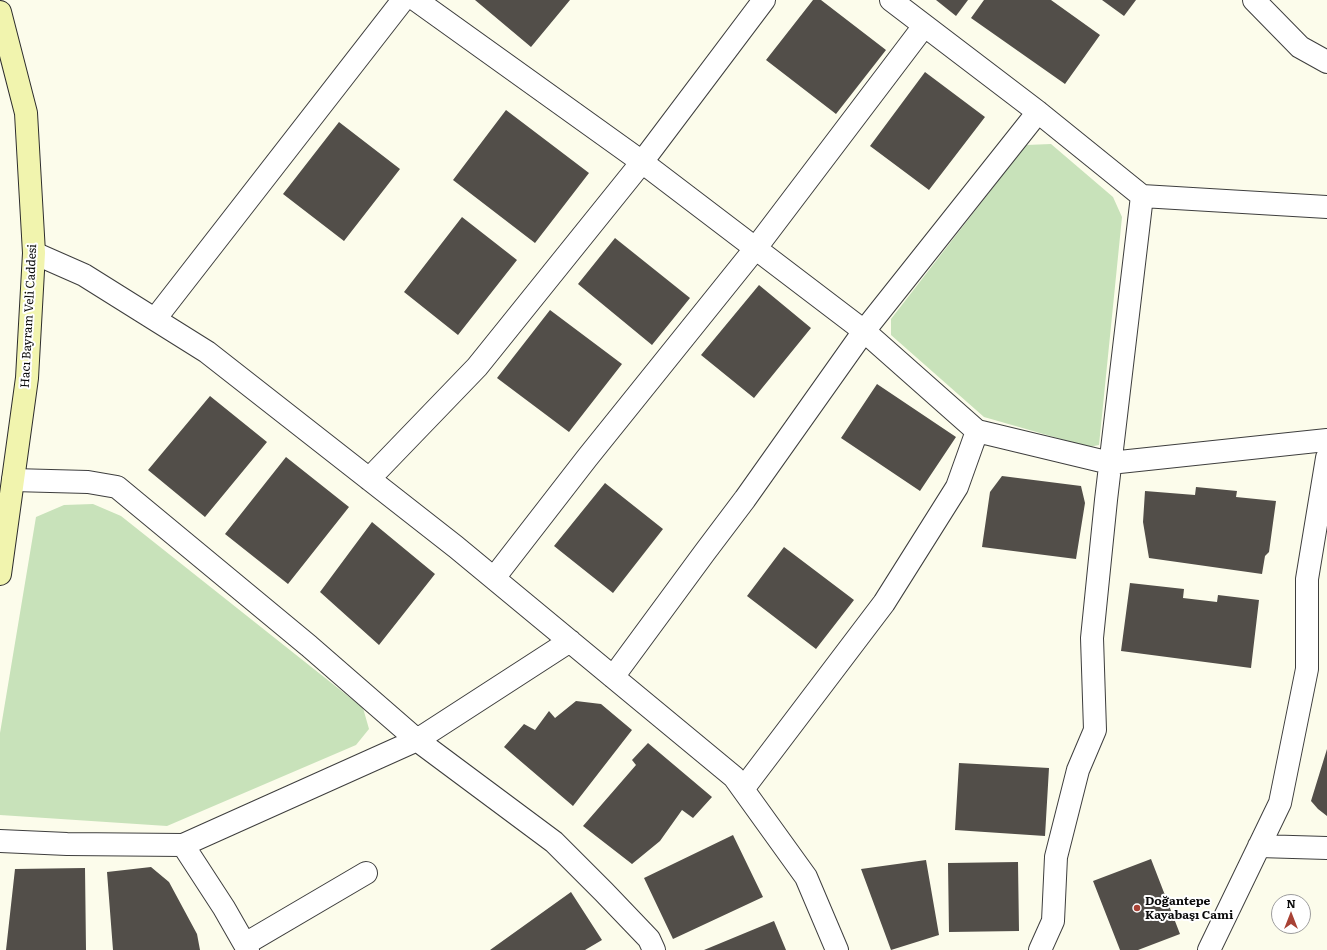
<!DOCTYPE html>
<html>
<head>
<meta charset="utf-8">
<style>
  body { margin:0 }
  #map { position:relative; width:1327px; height:950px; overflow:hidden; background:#fcfceb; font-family:Literata,serif }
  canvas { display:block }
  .north { position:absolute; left:1271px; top:894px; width:40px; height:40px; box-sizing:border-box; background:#fff; border:1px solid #9d9d9d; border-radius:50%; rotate:0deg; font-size:11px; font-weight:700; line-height:16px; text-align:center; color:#0b0b0b }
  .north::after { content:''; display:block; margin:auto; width:14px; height:18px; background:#a84235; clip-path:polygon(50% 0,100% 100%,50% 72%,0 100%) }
</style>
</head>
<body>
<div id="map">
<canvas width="1327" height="950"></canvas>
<div class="north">N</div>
</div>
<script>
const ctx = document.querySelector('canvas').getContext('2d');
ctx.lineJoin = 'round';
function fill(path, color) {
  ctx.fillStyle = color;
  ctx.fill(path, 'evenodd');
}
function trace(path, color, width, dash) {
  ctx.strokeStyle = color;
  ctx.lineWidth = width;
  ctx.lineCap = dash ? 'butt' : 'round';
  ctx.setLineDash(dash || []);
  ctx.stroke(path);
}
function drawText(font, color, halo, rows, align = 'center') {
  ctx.font = font + ' Literata,serif';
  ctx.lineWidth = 4;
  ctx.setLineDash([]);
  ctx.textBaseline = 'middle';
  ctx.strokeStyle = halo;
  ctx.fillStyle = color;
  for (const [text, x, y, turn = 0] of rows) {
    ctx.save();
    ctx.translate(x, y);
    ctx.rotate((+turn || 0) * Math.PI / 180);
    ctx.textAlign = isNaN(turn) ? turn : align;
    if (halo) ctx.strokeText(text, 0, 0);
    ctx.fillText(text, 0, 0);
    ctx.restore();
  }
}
const green = new Path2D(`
  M1051,144l62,53 9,20 -23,228 -10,2 -105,-30 -93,-82v-16l135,-174z
  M93,504l28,12 242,192 6,21 -13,16 -189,81 -167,-11v-82l36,-216 28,-12z`);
const building = new Path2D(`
  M475,0h95l-39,47z
  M813,0h8l65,50 -50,64 -70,-54z
  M936,0h32l-12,16z
  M984,0h67l49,35 -35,49 -94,-66z
  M1102,0h34l-12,16z
  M925,72l60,45 -56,73 -59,-44z
  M506,110l83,63 -54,70 -82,-63z
  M339,122l61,47 -56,72 -61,-47z
  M462,217l55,43 -59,75 -54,-43z
  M615,238l75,60 -38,47 -74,-61z
  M759,285l52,43 -57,70 -53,-43z
  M550,310l72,54 -53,68 -72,-54z
  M877,384l79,53 -36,54 -79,-53z
  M210,396l57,46 -62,75 -57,-47z
  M286,457l63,50 -61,77 -63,-50z
  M1002,476l79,10 4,17 -9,56 -94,-12 8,-55z
  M605,483l58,46 -50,64 -59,-47z
  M1196,487l41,4 -1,6 40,4 -7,51 -4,4 -3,18 -113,-16 -6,-36 2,-31 50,4z
  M372,522l63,52 -56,71 -59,-53z
  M784,547l70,53 -38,49 -69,-53z
  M1130,583l54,6 -1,9 34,4 1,-7 41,5 -8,68 -130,-17z
  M576,701l25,3 31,26 -59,76 -69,-59 20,-23 11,6 14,-19 6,7z
  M648,743l64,54 -19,21 -11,-8 -22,31 -28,23 -49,-38 53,-61 -4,-5z
  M1327,749v67l-9,-7 -7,-8z
  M959,763l90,5 -4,68 -90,-6z
  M733,835l30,62 -90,42 -29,-61z
  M1151,859l29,75 -42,16h-18l-27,-69z
  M926,860l13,75 -48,15 -30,-81z
  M1018,862l1,69 -70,1 -1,-69z
  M151,867l18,15 28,52 3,16h-87l-6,-78z
  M85,868l1,82h-80l9,-81z
  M571,892l31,48 -17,10h-95z
  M774,921l12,29h-82z`);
const street = new Path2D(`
  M416,0l226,162 222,169 113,100 133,32 217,-23
  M891,0l147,112 104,84 185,11
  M1254,0l46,47 27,15
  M34,253l50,22 123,77 249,195 278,230 72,100 31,73
  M155,319l248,-319
  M369,479l108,-112 165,-205 122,-162
  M13,480l75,2 29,5 192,159 108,94 137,102 50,50 45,47 5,11
  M494,578l93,-120 168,-209 169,-223
  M613,677l92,-125 40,-53 119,-168 174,-219
  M743,789l141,-186 73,-116 20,-56
  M0,841l67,3 116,1 234,-105 153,-99
  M183,845l41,63 24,42
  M1259,846l68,2
  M245,944l121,-71
  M1040,950l13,-29 3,-64 22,-87 17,-40 -3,-92 14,-138 36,-304
  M1209,950l71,-147 27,-134v-90l20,-121`);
const secondary = new Path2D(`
  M0,12l26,101 8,140 -7,125 -27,196`);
const markers = [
  [1137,908,4,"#a84235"]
];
const streetNames = [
  ["Hacı Bayram Veli Caddesi",29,316,-87]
];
const poiNames = [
  ["Doğantepe",1145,901],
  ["Kayabaşı Cami",1145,915]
];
fill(green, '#c8e2ba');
fill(building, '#524e49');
trace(street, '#3e3e3e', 24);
trace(secondary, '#2d2d2d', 24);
trace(street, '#fff', 22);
trace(secondary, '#f1f4ae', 22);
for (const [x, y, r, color] of markers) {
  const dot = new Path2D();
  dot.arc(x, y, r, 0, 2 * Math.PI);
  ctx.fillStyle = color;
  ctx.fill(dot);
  trace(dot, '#fff', 1.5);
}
drawText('12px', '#0b0b0b', '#fff', streetNames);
drawText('bold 12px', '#0b0b0b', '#fff', poiNames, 'left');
</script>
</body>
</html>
